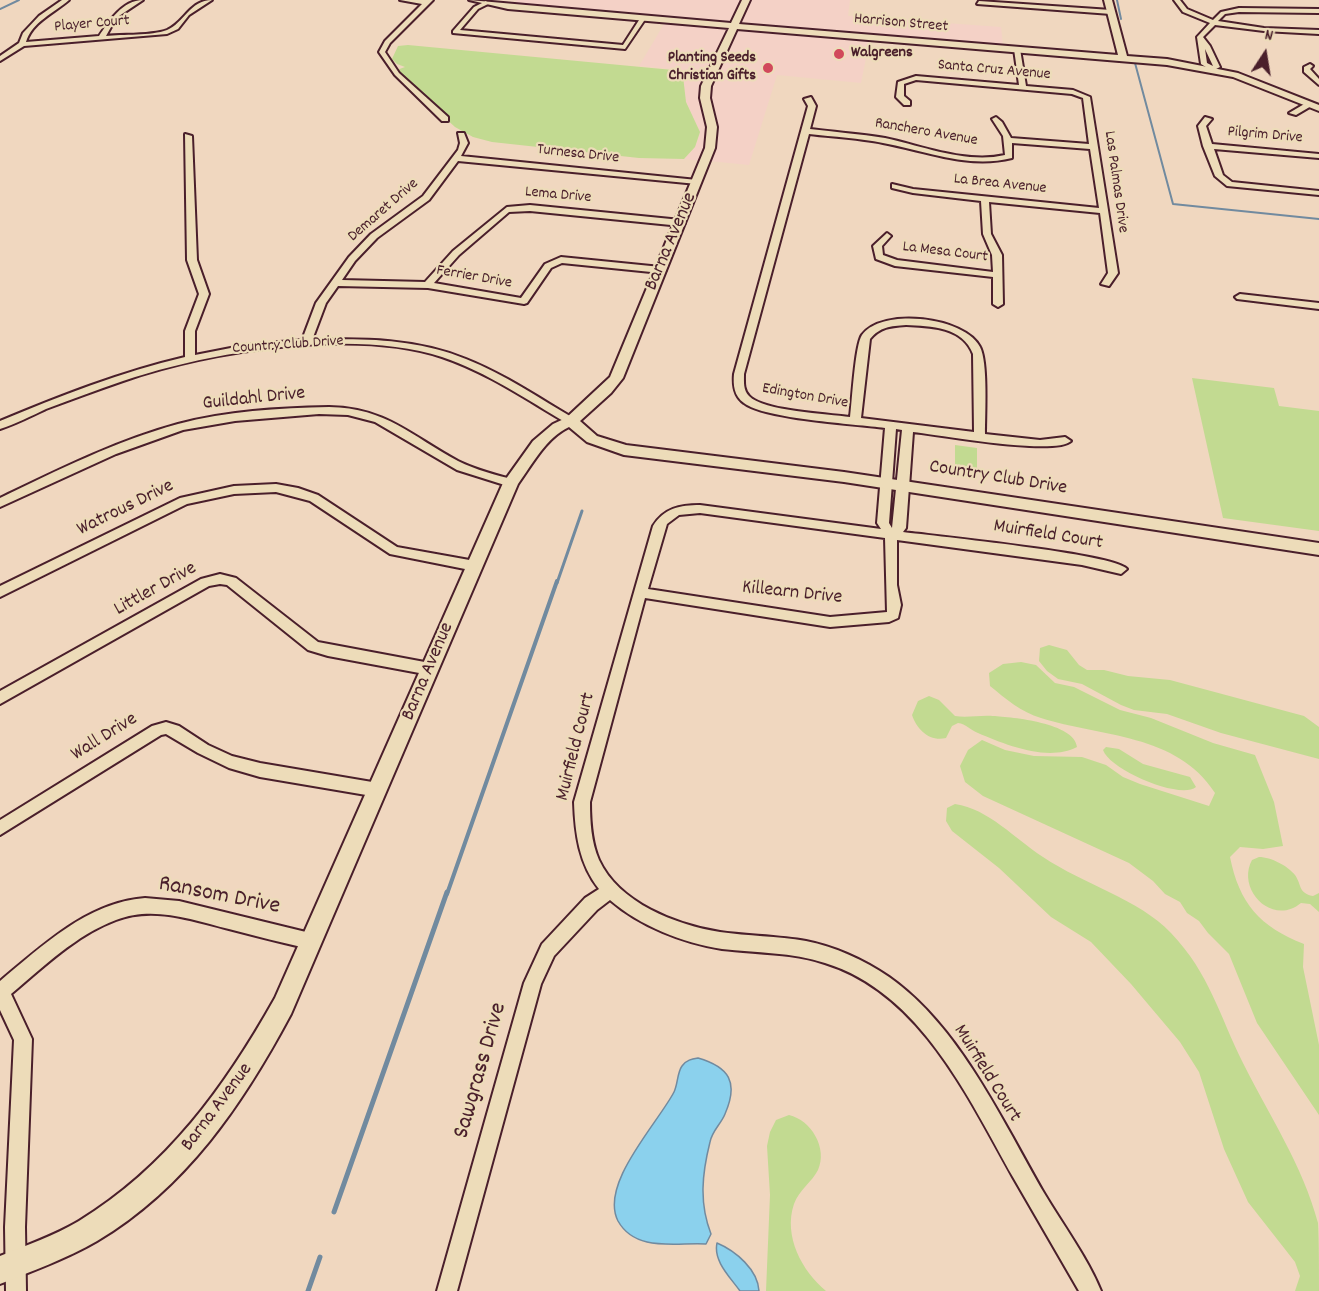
<!DOCTYPE html>
<html>
<head>
<meta charset="utf-8">
<style>
  body { margin:0 }
  #map { position:relative; width:1319px; height:1291px; overflow:hidden; background:#f0d7bf; font-family:Dekko,sans-serif }
  canvas { display:block }
  .north { position:absolute; left:1235px; top:24px; width:60px; height:60px; -webkit-text-stroke:4px #eddcb9; paint-order:stroke; rotate:12deg; font-size:16px; font-weight:700; line-height:24px; text-align:center; color:#4a1f2b }
  .north::after { content:''; display:block; margin:auto; width:21px; height:27px; background:#4a1f2b; clip-path:polygon(50% 0,100% 100%,50% 72%,0 100%) }
</style>
</head>
<body>
<div id="map">
<canvas width="1319" height="1291"></canvas>
<div class="north">N</div>
</div>
<script>
const ctx = document.querySelector('canvas').getContext('2d');
ctx.lineJoin = 'round';
function fill(path, color) {
  ctx.fillStyle = color;
  ctx.fill(path, 'evenodd');
}
function trace(path, color, width, dash) {
  ctx.strokeStyle = color;
  ctx.lineWidth = width;
  ctx.lineCap = dash ? 'butt' : 'round';
  ctx.setLineDash(dash || []);
  ctx.stroke(path);
}
function drawText(font, color, halo, rows, align = 'center') {
  ctx.font = font + ' Dekko,sans-serif';
  ctx.lineWidth = 4.5;
  ctx.setLineDash([]);
  ctx.textBaseline = 'middle';
  ctx.strokeStyle = halo;
  ctx.fillStyle = color;
  for (const [text, x, y, turn = 0] of rows) {
    ctx.save();
    ctx.translate(x, y);
    ctx.rotate((+turn || 0) * Math.PI / 180);
    ctx.textAlign = isNaN(turn) ? turn : align;
    if (halo) ctx.strokeText(text, 0, 0);
    ctx.fillText(text, 0, 0);
    ctx.restore();
  }
}
const built = new Path2D(`
  M517,0h226l-11,25 -220,-19z
  M749,0h101l-2,16 153,11 2,19 -265,-21z
  M645,20l86,7 -28,59 6,41 -3,21 -4,13 -18,-2 11,-12 5,-14 -14,-31 -3,-26 -10,-7 -34,-3 25,-42 -20,-2z
  M737,27l133,11 -9,45 -84,-8 -28,90 -40,-4 1,-75z`);
const green = new Path2D(`
  M408,45l265,25 10,6 3,26 14,30 -5,15 -11,12 -45,-1 -147,-16 -19,-5 -18,-10 -61,-56 11,-4 -8,-3 -5,-5 6,-13z
  M1192,378l82,10 5,18 40,5v120l-96,-13z
  M955,445l22,3v25l-22,-4z
  M1049,645l18,5 12,15 8,5h17l24,6 42,4 134,36 15,11v32l-98,-26 -54,-19 -33,-4 -13,-5 -39,-21 -24,-5 -11,-8 -8,-10 1,-13z
  M1021,662l15,3 19,18 19,4 46,23 31,8 62,25 42,12 19,47 9,44 -20,3 -23,-2 -10,10c9,46 30,70 74,87l-1,23 16,78v70l-62,-92 -28,-69 -21,-21 -9,-12 -12,-8 -7,-11 -15,-8 -12,-13 -24,-18 -146,-67 -18,-14 -5,-16 8,-16 14,-10 23,10 29,6 48,1 24,8 17,12 17,7 69,22 6,-13c-38,-60 -115,-56 -174,-75 -20,-6 -35,-19 -51,-32l-1,-13 14,-9z
  M929,696l10,4 16,16c12,2 25,-1 38,0 19,1 82,7 84,31 -29,15 -71,-2 -99,-14 -8,-3 -12,-9 -20,-10l-6,3 -6,12c-16,4 -29,-8 -34,-23l6,-14z
  M1106,747l13,2 24,15 47,13 6,10c-16,13 -86,-17 -93,-37z
  M955,804c34,5 60,35 88,53 40,27 96,42 128,76 39,41 48,82 72,130 26,52 60,103 75,160 1,18 1,48 1,68h-24l5,-15 -5,-14 -47,-60 -24,-53 -25,-77 -19,-30 -49,-58 -40,-42 -40,-25 -52,-49 -47,-37 -6,-10 1,-13z
  M1259,857c12,0 29,9 36,18 7,10 3,18 18,21l6,-3v19l-9,-8 -9,-1c-29,24 -65,-14 -49,-43z
  M789,1115c22,5 39,33 29,55 -6,12 -19,20 -24,34 -11,32 8,67 32,87h-60l4,-96 -3,-49 3,-14 6,-12z`);
const water = new Path2D(`
  M698,1058c31,9 41,24 27,56 -4,10 -13,17 -15,28 -8,32 -11,61 1,92l-5,10c-29,-2 -70,9 -88,-23 -19,-37 40,-98 56,-129 4,-8 3,-19 8,-26 4,-6 10,-7 16,-8z
  M717,1243c19,8 41,27 42,48h-19c-10,-14 -27,-30 -23,-48z`);
const streamFar3 = new Path2D(`
  M1117,0l4,19
  M0,9l19,-9
  M1135,63l38,141 146,15`);
const streamFar2 = new Path2D(`
  M557,583l25,-72`);
const streamFar1 = new Path2D(`
  M447,894l110,-313`);
const stream = new Path2D(`
  M334,1212l113,-320
  M308,1291l12,-34`);
const minor = new Path2D(`
  M62,0h7c-15,13 -37,22 -43,42l73,-6c10,-15 24,-36 44,-36l-27,18 -10,18c17,-2 45,0 61,-6 17,-7 23,-30 45,-30l-23,15 -11,14 -11,5 -143,12 -24,15v-5l19,-13 4,-10 16,-17z
  M400,0h33l-43,43 -5,9 14,21 49,44v4h-6l-47,-46 -16,-23 6,-11 37,-37z
  M1174,0h6l7,9 26,11 8,-8 18,-4 80,1v4l-80,-1 -14,2 -7,7 46,7 55,2v4l-55,-3 -49,-6 -12,12 7,9 10,21 -8,4 -11,-7 -4,-27 13,-14 -27,-11zM1205,49l8,17 -6,-3z
  M486,1l2,3 -10,5 -18,21 163,15 18,-28 5,1 -21,31 -172,-16v-2l21,-24z
  M979,1l132,9 3,2 -3,2 -134,-10z
  M1017,47l3,2 6,37 47,4 17,7 28,176 -9,13 -8,-2 7,-11 -8,-60 -111,-11 2,32 11,21 1,49 -5,3 -5,-3v-27l-98,-11 -19,-7 -3,-13 14,-13 4,3 -9,10 1,9 14,5 96,12 -1,-17 -9,-21 -2,-33 -68,-8 -21,-5v-4l21,5 186,19 -9,-59 -78,-6v15c-44,11 -86,-7 -129,-15 -24,-5 -49,-6 -74,-9l-65,240c0,8 -1,16 5,22 14,15 79,18 101,21 2,-15 5,-72 12,-82 20,-28 103,-18 118,12 8,15 5,67 5,87l55,6 25,-3 6,4c-16,15 -131,-6 -158,-9l-7,96 -3,4c31,4 213,22 224,37l-6,5 -39,-9 -185,-25v45l4,20 -3,13 -9,4 -59,5 -185,-29 -55,204c0,19 1,40 9,58 20,43 77,65 121,72 28,4 57,4 86,9 30,6 58,19 83,36 70,49 113,143 155,216 19,32 43,64 57,98h-22c-22,-38 -44,-76 -66,-114 -45,-80 -93,-185 -188,-214 -33,-11 -69,-10 -103,-14 -39,-6 -82,-23 -112,-49l-13,10 -43,46 -13,28 -84,307h-20l87,-308 18,-39 43,-46 14,-9c-20,-25 -24,-56 -25,-87l79,-276c11,-18 27,-21 47,-21l181,24 -4,-6 8,-95c-29,-4 -121,-9 -141,-25 -10,-7 -11,-18 -10,-29l74,-268 -4,-7 7,-2 5,9 -6,23c25,3 50,5 75,9 38,8 81,26 120,17l-2,-19 -11,-17 4,-2 6,5 9,16 78,6 -6,-46 -11,-4 -156,-14 -12,4v12l6,5v4h-6l-8,-8 2,-15 18,-6 103,9 -5,-36zM906,325c25,1 57,2 67,29l1,78 -113,-14 9,-79c10,-12 20,-13 36,-14zM896,429l6,1 -10,98 -3,-5zM700,513l185,25 2,74 -57,5 -182,-28 19,-65 12,-9z
  M1310,64l3,2 -3,3 9,10v6l-15,-13v-5z
  M1306,103l7,2 -17,10 -7,-2z
  M1205,117l7,2 -6,7 6,18 107,10v4l-105,-9 9,26 9,7 87,9v4l-92,-9 -12,-10 -12,-30 -5,-20z
  M458,133h6l4,10 -7,13 236,24 4,2 -4,2 -239,-23 -29,39 -52,38 -22,23 -13,19 83,2 28,-31 54,-44 23,-2 151,15 4,3 -4,3 -151,-15 -21,1 -50,43 -25,28 87,15 24,-34 16,-7 100,10 5,3 -5,3 -99,-10 -11,5 -24,35 -3,1 -96,-16 -90,-2 -12,17 -14,37c52,-2 105,-1 154,19 38,15 73,39 109,60v4h-8c-40,-23 -80,-51 -125,-66 -88,-29 -231,-6 -319,24 -26,9 -51,18 -77,28 -15,7 -30,15 -46,20v-8c60,-25 121,-49 185,-64v-26l14,-37 -12,-34 -2,-126 7,2 5,124 12,34 -14,37v24l51,-10 56,-5 14,-37 33,-46 22,-23 52,-38 35,-46 2,-7z
  M1240,294l79,9v6l-82,-10 -2,-2z
  M329,407c58,1 82,29 129,54 18,9 38,14 57,19l2,3 -6,4 -54,-17 -82,-48 -27,-7 -29,-1 -84,7 -52,9 -67,24 -116,53v-9c58,-28 116,-57 178,-74 48,-13 101,-16 151,-17z
  M276,484l22,4 20,7 79,52 78,14 6,5 -6,5 -85,-17 -80,-53 -34,-9 -42,2 -47,10 -187,93v-11l180,-88 54,-12z
  M220,574l16,4 82,64 112,21 5,2 2,4 -2,4 -5,2 -102,-19 -20,-6 -81,-65 -7,-1 -11,2 -209,118v-13l201,-112z
  M166,722l13,4 29,19 24,11 28,7 118,20 5,2 3,5 -3,5 -5,2 -118,-20 -31,-9 -31,-15 -32,-19 -5,1 -161,100v-15l152,-94z
  M145,898l34,3 131,32 6,2 2,6 -2,6 -6,2c-27,-6 -54,-13 -81,-20 -36,-9 -76,-24 -113,-9 -40,15 -73,47 -105,74l21,45 -7,188 1,64h-20l-1,-64 9,-187 -14,-30v-29c42,-35 88,-79 145,-83z`);
const tertiary = new Path2D(`
  M469,0l262,23 11,-23h8l-11,24 379,31 -14,-55h8l15,56 40,3 71,14 81,32v6l-86,-34 -66,-12 -430,-36 -26,57 -1,12 7,29 -2,21 -92,230 -12,15 -31,28 17,15 29,9 218,27 475,71v12l-475,-73 -220,-27 -37,-13 -18,-15c-23,11 -36,36 -51,57l-227,530c-48,90 -105,174 -194,227 -31,18 -65,30 -97,43v-28c27,-11 54,-20 79,-35 88,-54 146,-134 196,-223l228,-515 30,-42 20,-17 13,-6 44,-41 95,-229 2,-21 -7,-29 1,-12 28,-58 -221,-19z`);
const markers = [
  [839,54,6,"#d1495b"],
  [768,68,6,"#d1495b"]
];
const farStreetnames = [
  ["Harrison Street",901,24,5],
  ["Player Court",92,25,-5],
  ["Santa Cruz Avenue",994,71,5],
  ["Ranchero Avenue",926,133,10],
  ["Pilgrim Drive",1265,136,5],
  ["Turnesa Drive",578,155,6],
  ["Las Palmas Drive",1115,182,82],
  ["La Brea Avenue",1000,185,6],
  ["Lema Drive",558,196,5],
  ["Demaret Drive",384,211,-41],
  ["La Mesa Court",945,253,7],
  ["Ferrier Drive",474,278,10],
  ["Country Club Drive",288,346,-4],
  ["Edington Drive",805,397,10]
];
const farPoinames = [
  ["Walgreens",851,54],
  ["Planting Seeds",756,59,"right"],
  ["Christian Gifts",756,77,"right"]
];
const streetNames = [
  ["Barna Avenue",672,242,-67],
  ["Guildahl Drive",254,400,-6],
  ["Country Club Drive",998,479,9],
  ["Watrous Drive",126,509,-26],
  ["Muirfield Court",1048,536,9],
  ["Littler Drive",156,590,-29],
  ["Killearn Drive",792,594,6],
  ["Barna Avenue",429,672,-67],
  ["Wall Drive",105,738,-32],
  ["Muirfield Court",577,747,-76],
  ["Muirfield Court",986,1074,58],
  ["Barna Avenue",218,1108,-53]
];
const nearStreetnames = [
  ["Ransom Drive",219,897,11],
  ["Sawgrass Drive",482,1071,-74]
];
fill(built, '#f4d1c6');
fill(green, '#c2da91');
fill(water, '#8bd1ed');
trace(water, '#718a9f', 1.5);
trace(streamFar3, '#718a9f', 2);
trace(streamFar2, '#718a9f', 3);
trace(streamFar1, '#718a9f', 4);
trace(stream, '#718a9f', 5);
trace(minor, '#4a1f2b', 4);
trace(tertiary, '#4a1f2b', 4);
fill(minor, '#eddcb9');
fill(tertiary, '#eddcb9');
for (const [x, y, r, color] of markers) {
  const dot = new Path2D();
  dot.arc(x, y, r, 0, 2 * Math.PI);
  ctx.fillStyle = color;
  ctx.fill(dot);
  trace(dot, '#eddcb9', 2);
}
drawText('16px', '#4a1f2b', '#eddcb9', farStreetnames);
drawText('bold 16px', '#4a1f2b', '#eddcb9', farPoinames, 'left');
drawText('20px', '#4a1f2b', '#eddcb9', streetNames);
drawText('24px', '#4a1f2b', '#eddcb9', nearStreetnames);
</script>
</body>
</html>
